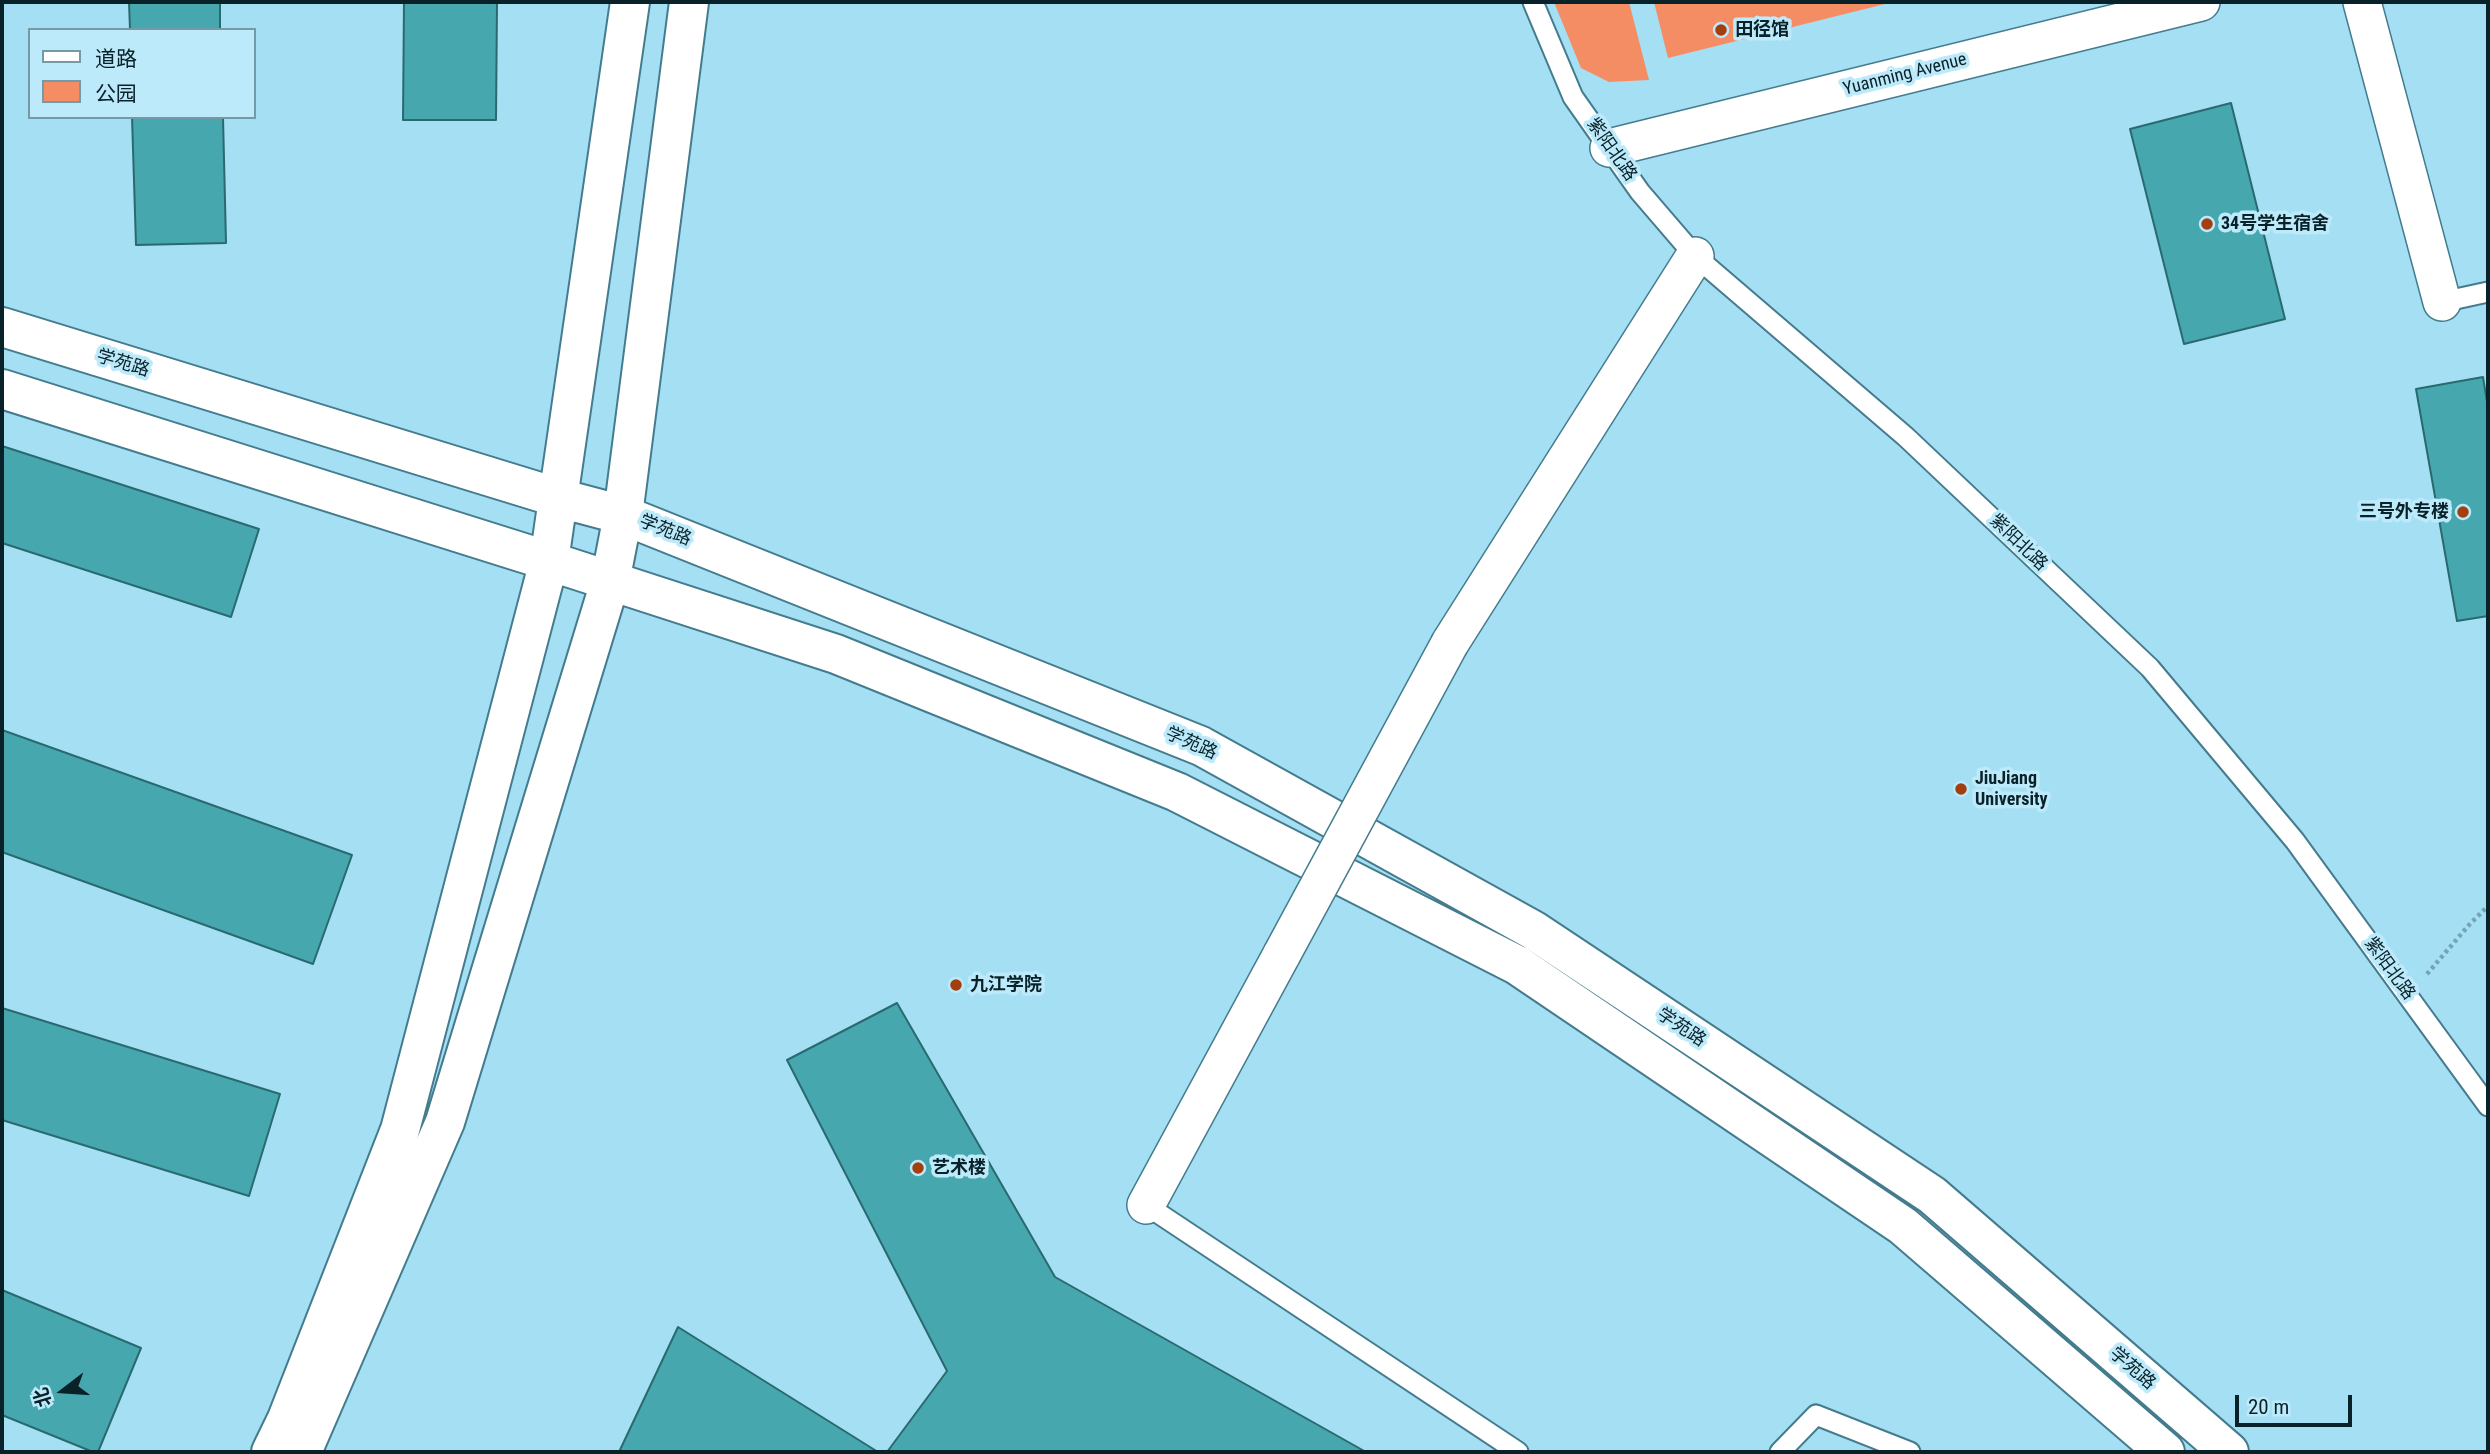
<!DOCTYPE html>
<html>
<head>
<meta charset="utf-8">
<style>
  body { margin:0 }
  #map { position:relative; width:2490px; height:1454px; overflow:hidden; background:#a5dff3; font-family:"Roboto Condensed","Noto Sans SC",sans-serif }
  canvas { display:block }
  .frame { position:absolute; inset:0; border:4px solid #092128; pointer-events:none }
  .legend { position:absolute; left:28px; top:28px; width:228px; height:91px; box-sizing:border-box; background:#bceafa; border:2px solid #749aa6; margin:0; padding:9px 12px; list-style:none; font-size:21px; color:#092128 }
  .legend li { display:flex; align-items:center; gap:14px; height:35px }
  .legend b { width:35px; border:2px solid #749aa6 }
  .north { position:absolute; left:28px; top:1356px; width:70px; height:70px; -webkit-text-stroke:5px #bceafa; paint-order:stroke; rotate:253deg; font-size:19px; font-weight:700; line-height:28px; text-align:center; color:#092128 }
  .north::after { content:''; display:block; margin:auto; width:24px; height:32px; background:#092128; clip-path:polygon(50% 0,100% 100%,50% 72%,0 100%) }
  .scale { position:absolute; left:2235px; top:1395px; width:117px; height:32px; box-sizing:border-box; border:4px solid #092128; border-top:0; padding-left:9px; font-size:21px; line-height:24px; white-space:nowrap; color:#092128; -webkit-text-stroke:5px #bceafa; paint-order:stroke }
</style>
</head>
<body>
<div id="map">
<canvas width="2490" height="1454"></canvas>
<div class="frame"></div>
<ul class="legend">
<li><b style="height:9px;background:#fff"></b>道路</li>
<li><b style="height:19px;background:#f48c64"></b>公园</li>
</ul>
<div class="north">北</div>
<div class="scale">20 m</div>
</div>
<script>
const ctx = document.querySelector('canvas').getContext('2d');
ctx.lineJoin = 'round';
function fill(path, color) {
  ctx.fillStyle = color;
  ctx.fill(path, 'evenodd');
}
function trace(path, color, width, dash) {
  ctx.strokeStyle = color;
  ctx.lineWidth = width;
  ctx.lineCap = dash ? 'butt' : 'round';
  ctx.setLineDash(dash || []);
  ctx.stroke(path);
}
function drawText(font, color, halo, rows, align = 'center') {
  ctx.font = font + ' "Roboto Condensed","Noto Sans SC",sans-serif';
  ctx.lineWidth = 7;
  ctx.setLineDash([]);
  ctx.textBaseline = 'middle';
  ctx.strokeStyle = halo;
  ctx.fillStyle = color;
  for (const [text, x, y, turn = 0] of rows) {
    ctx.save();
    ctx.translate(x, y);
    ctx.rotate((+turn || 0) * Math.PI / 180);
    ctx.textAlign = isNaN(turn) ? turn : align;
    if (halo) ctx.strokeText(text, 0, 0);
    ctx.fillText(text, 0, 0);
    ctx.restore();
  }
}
const green = new Path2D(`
  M1554,2h75l20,78 -40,2 -28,-14z
  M1654,2h239l-225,56z`);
const building = new Path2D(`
  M129,2h91v28h-90z
  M404,2h93l-1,118h-93z
  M2231,103l54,216 -101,25 -54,-215z
  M132,117h91l3,126 -90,2z
  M2483,377l5,31v208l-31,5 -41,-232z
  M2,446l257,83 -28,88 -229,-74z
  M2,730l350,125 -39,109 -311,-112z
  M897,1003l158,274 311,175h-479l60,-81 -160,-311z
  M2,1008l278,86 -31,102 -247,-76z
  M2,1290l139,58 -43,104h-5l-91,-37z
  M678,1327l200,125h-259z`);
const path = new Path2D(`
  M2427,974l42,-49 19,-19`);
const lane = new Path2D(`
  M1533,2l40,95 67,95 55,64 211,181 244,231 145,173 193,265
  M2442,302l46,-10
  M1146,1205l372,247
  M1780,1452l36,-37 94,37`);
const street = new Path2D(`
  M2362,2l80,300
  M1609,148l592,-146
  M1450,643l245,-387
  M1146,1205l136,-251`);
const secondary = new Path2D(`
  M2,327l557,171 64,17 578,231 332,184 399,265 297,257
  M2,389l547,172 287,93 341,138 340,173 386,261 262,226
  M271,1452l16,-33 113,-289 149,-569 81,-559
  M302,1452l143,-330 165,-540 13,-67 66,-513`);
const streetBridge = new Path2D(`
  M1282,954l168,-311`);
const markers = [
  [1721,30,7,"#a33f0f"],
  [2207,224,7,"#a33f0f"],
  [2463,512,7,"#a33f0f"],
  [1961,789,7,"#a33f0f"],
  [956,985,7,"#a33f0f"],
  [918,1168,7,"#a33f0f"]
];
const poiNames = [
  ["田径馆",1735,30],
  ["34号学生宿舍",2221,224],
  ["三号外专楼",2449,512,"right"],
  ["JiuJiang",1975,779],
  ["University",1975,800],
  ["九江学院",970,985],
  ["艺术楼",932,1168]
];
const streetNames = [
  ["Yuanming Avenue",1905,75,-14],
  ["紫阳北路",1611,150,55],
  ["学苑路",123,364,17],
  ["学苑路",665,531,22],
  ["紫阳北路",2018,543,44],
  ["学苑路",1191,744,24],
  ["紫阳北路",2389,969,54],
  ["学苑路",1681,1028,34],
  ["学苑路",2132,1369,41]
];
fill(green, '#f48c64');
fill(building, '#47a7ae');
trace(building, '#296a6e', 2);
trace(lane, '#447c8e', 23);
trace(street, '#447c8e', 40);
trace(secondary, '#447c8e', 42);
trace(path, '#75a4b4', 4.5, [3.5, 3.5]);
trace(lane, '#fff', 19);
trace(street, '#fff', 37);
trace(secondary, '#fff', 38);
trace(streetBridge, '#447c8e', 40, []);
trace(streetBridge, '#fff', 37);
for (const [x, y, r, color] of markers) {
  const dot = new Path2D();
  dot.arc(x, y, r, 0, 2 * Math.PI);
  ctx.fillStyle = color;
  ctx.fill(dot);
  trace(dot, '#bceafa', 2.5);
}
drawText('bold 18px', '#092128', '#bceafa', poiNames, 'left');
drawText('18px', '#092128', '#bceafa', streetNames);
</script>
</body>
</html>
